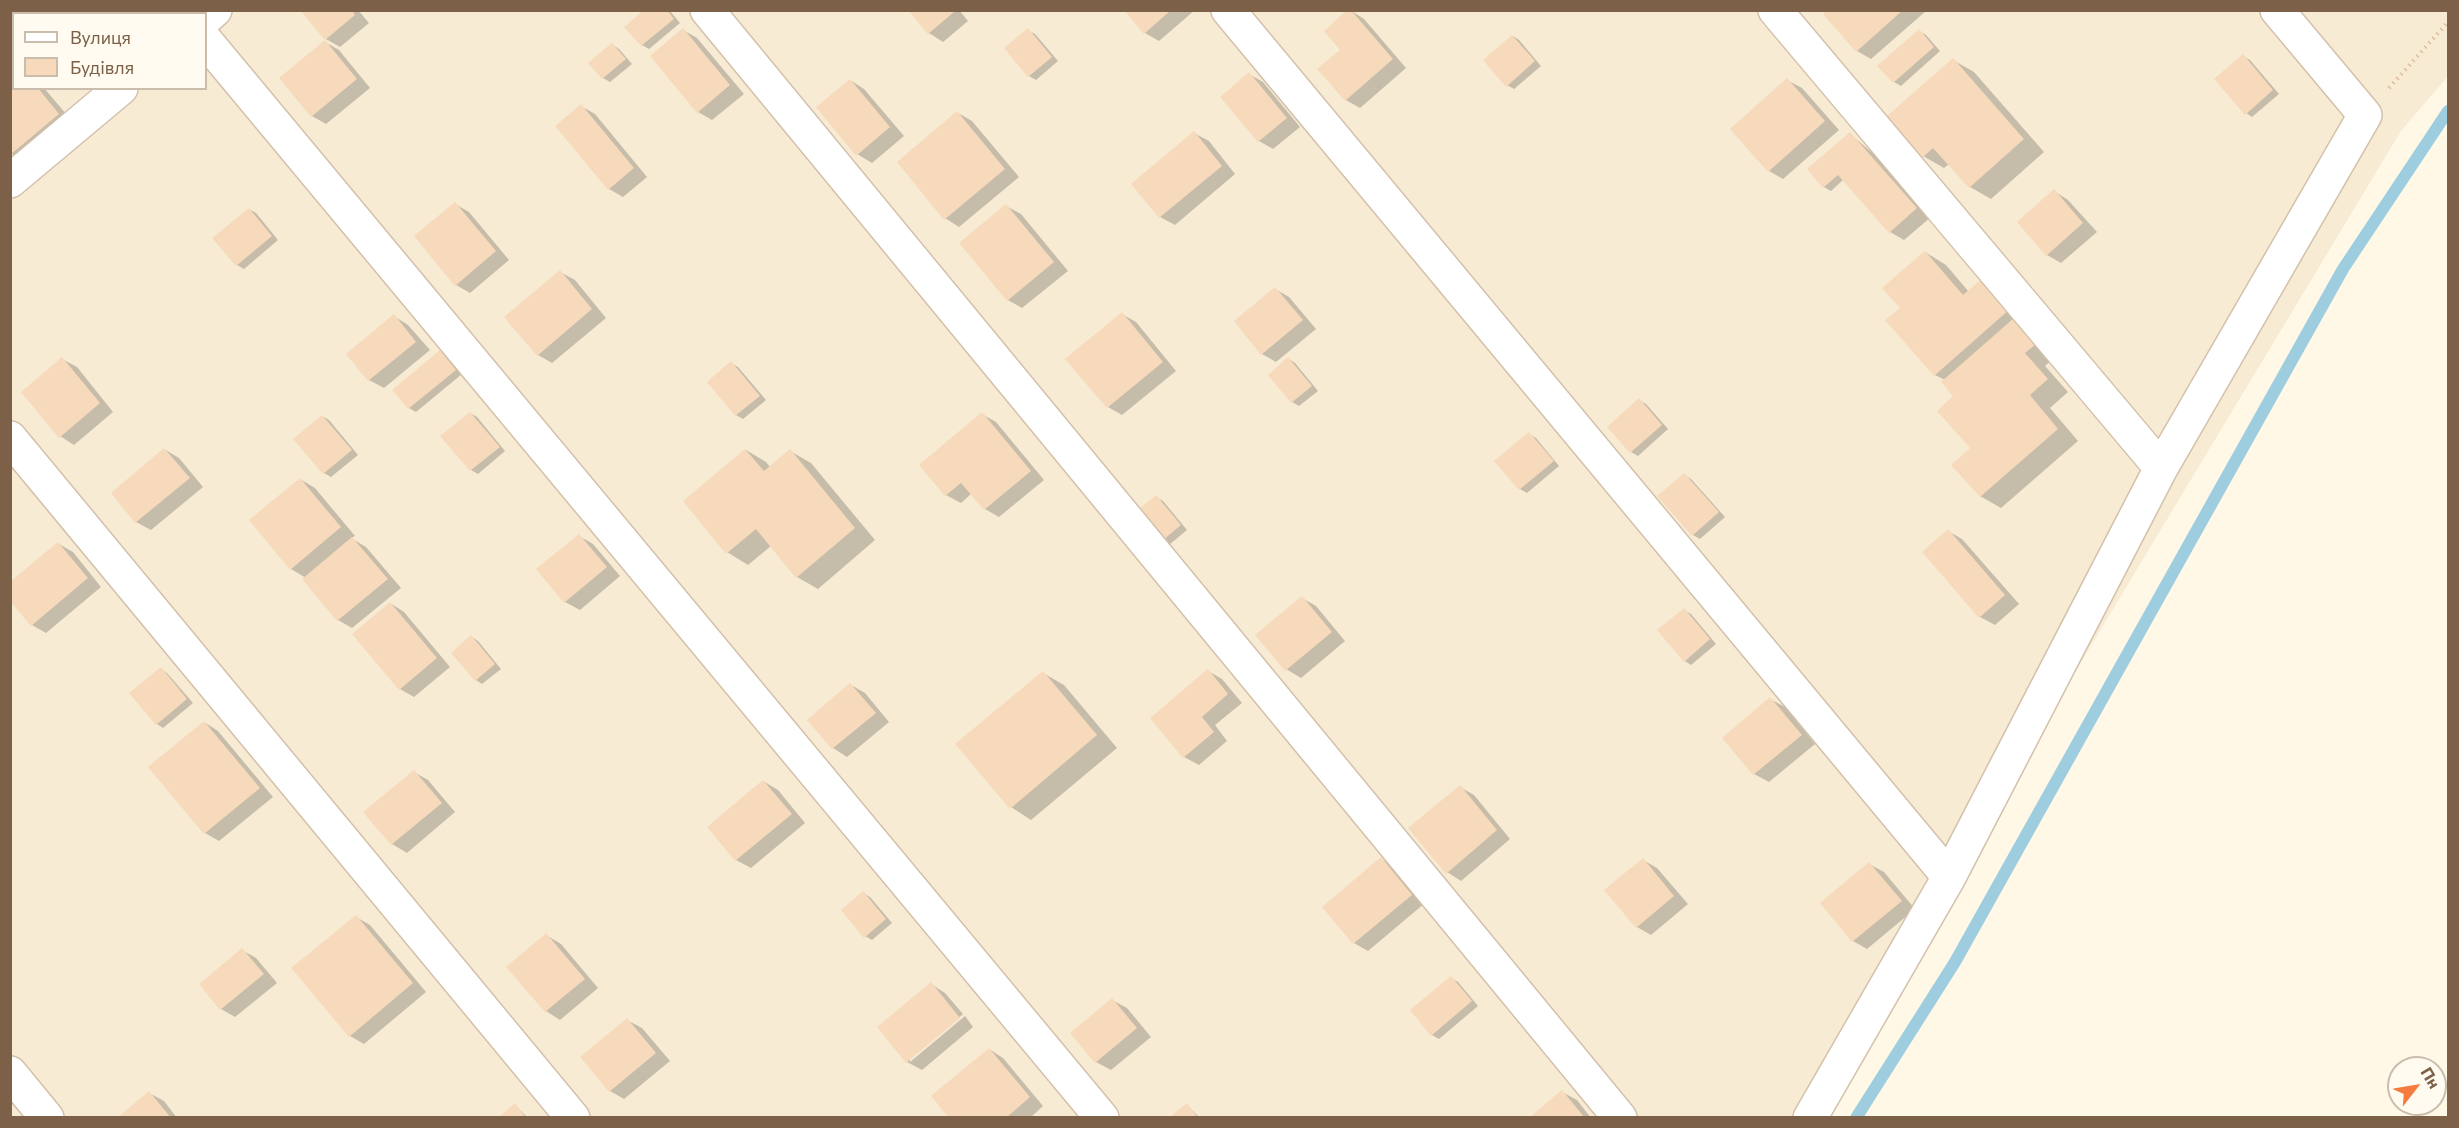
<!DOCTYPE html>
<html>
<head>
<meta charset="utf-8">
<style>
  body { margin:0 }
  #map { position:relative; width:2459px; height:1128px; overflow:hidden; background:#fff8e7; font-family:Commissioner,sans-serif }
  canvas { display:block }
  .frame { position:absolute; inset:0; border:12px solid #7c6047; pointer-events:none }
  .legend { position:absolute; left:12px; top:12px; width:195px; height:78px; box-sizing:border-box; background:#fffbf0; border:2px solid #cbbdac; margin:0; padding:8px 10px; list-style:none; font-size:18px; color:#7c6047 }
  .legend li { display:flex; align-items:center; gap:12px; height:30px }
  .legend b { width:30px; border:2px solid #cbbdac }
  .north { position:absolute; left:2387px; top:1056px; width:60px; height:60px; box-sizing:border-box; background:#fffbf0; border:2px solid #cbbdac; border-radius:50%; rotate:59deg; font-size:16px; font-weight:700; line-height:24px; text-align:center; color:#7c6047 }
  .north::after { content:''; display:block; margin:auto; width:21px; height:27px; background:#f57b3f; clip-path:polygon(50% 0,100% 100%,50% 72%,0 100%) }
</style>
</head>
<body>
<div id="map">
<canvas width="2459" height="1128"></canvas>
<div class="frame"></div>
<ul class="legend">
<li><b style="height:8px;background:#fff"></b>Вулиця</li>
<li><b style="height:16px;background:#f7dabb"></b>Будівля</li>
</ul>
<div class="north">Пн</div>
</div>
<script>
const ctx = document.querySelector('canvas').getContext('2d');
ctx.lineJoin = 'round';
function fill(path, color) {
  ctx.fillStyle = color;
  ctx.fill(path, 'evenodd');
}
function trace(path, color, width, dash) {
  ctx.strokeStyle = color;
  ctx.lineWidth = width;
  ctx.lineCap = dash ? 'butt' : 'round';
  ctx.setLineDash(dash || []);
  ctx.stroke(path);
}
const residential = new Path2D(`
  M2448,10v66l-47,55 -594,986 -1796,1 -1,-1107zM14,14h192v74h-192z`);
const shadow = new Path2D(`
  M100,10h54l2,4h-54z
  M302,10h56l11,13 -29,24 -14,-8z
  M646,10h23l11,13 -31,26 -7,-4z
  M910,10h49l9,11 -25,21 -14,-9z
  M1126,10h69l-36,31 -14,-8z
  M1350,10l14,9 42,49 -46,40 -14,-8 -4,-50z
  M1830,10h95l1,1 -55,48 -14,-8z
  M683,30l14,8 47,56 -32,26 -14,-8z
  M1028,30l7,4 23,27 -22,19 -7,-4z
  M1919,31l7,4 14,16 -39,35 -7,-4 -15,-16z
  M1513,36l6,4 22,26 -27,23 -7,-4z
  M325,42l14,8 31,38 -44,36 -14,-8z
  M613,45l6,4 13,15 -22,18 -7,-4z
  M2243,56l7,4 29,34 -27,23 -6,-4z
  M1953,60l21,12 70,80 -53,47 -21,-12 -21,-23 -5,4 -21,-12z
  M1249,74l14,8 37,45 -27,22 -14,-8z
  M850,80l14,9 40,47 -32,27 -15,-9z
  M1787,80l15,8 37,42 -56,49 -14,-8z
  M14,88h30l29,34 -47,40 -14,-8z
  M581,106l14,8 52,63 -24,20 -14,-8z
  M958,113l14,8 47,56 -60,50 -14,-9z
  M1194,133l15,8 26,33 -60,51 -15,-8z
  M1850,134l31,26 50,57 -27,23 -14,-8 -46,-53 -13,12 -7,-4 -15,-18z
  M2054,191l14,9 29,32 -36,31 -14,-8z
  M455,204l14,8 40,48 -39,33 -14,-8z
  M1006,206l15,8 47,57 -46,37 -14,-8z
  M249,209l7,4 22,27 -34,29 -7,-4 -23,-27z
  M1925,252l21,13 23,27 14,-12 73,76 -11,10 23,26 -18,16 28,33 -77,67 -21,-12 -8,-48 -17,-52 -10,-16 -10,-5 -33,-67z
  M560,272l15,8 31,38 -54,45 -14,-8z
  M1275,289l14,8 27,32 -40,33 -14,-8z
  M1122,314l14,8 40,49 -54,44 -14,-8z
  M394,316l14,9 22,25 -46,38 -15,-8 -21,-26z
  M440,352l7,4 15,18 -46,38 -7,-4 -15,-18z
  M62,359l15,8 36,45 -39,33 -14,-9z
  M1289,359l6,4 23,28 -19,15 -7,-4 -22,-27z
  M731,363l7,4 28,33 -23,19 -7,-4 -27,-33z
  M1639,400l7,4 22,25 -30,27 -7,-4z
  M470,413l7,4 28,34 -27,23 -7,-4 -29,-34z
  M982,414l14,8 48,58 -45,37 -14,-8 -13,-16 -11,10 -15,-8 -25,-30z
  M322,416l7,4 29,35 -27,22 -7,-4 -29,-34z
  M1529,434l7,4 23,28 -32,27 -7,-4z
  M164,449l15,9 24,29 -52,43 -15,-8z
  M746,450l20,12 5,6 19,-17 21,12 64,77 -57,49 -21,-12 -26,-31 -23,19 -21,-13z
  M1684,475l7,4 34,38 -25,22 -7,-4z
  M300,479l15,9 40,48 -4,2 15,9 35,41 -49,40 -14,-8 -32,-42 -15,-9z
  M1156,497l7,4 24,29 -17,14 -7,-4z
  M1948,531l14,8 57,65 -24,21 -15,-8z
  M579,536l14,8 27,32 -40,34 -15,-8z
  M59,544l14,8 28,35 -55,46 -14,-8z
  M1302,598l14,8 29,35 -44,37 -15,-9z
  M390,603l14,9 46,55 -36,30 -14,-8z
  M1684,610l7,4 25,30 -25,21 -6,-4z
  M472,637l6,4 23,28 -19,15 -6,-4z
  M161,669l6,4 26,30 -30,25 -6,-4z
  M1208,671l14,8 20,24 -27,22 12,16 -28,24 -15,-8z
  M1043,673l21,12 53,63 -86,72 -20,-13z
  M851,685l14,8 24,29 -42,35 -14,-9 -24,-28z
  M1770,699l15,8 30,37 -46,38 -15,-8z
  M204,722l14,9 55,66 -54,44 -14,-8z
  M414,772l14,8 27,32 -48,41 -15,-9 -27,-32z
  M763,781l15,9 27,33 -54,45 -15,-8z
  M1460,787l14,8 36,44 -49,42 -14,-9z
  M1381,859l14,8 30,36 -57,48 -14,-8z
  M1643,860l14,8 31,36 -37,31 -14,-8z
  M1869,864l15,8 31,37 -48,40 -14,-8z
  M863,893l7,4 22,26 -20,17 -7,-4z
  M356,917l14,8 56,67 -62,52 -14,-8z
  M546,935l15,9 37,44 -38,32 -14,-9 -37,-44z
  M242,950l14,8 21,25 -42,34 -14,-8z
  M1451,978l7,4 20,24 -39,33 -7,-4z
  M931,984l14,9 18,21 -53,44v4l55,-46 8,11 -51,43 -15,-8z
  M1112,1000l15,8 24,29 -40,33 -15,-8z
  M627,1020l15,8 28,33 -46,38 -14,-8z
  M989,1049l14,9 40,48 -13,12h-79z
  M1562,1092l15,8 14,18h-59z
  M149,1093l15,8 13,17h-57z
  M515,1105l13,13h-28z
  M1187,1105l13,13h-28z`);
const stream = new Path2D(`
  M1856,1118l99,-156 388,-693 105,-158`);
const building = new Path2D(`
  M98,10h49l3,4h-50z
  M300,10h52l3,5 -30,25z
  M644,10h23l7,9 -33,27 -17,-19z
  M908,10h45l1,2 -26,22z
  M1124,10h47l-27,24z
  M1347,10h4l42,49 -48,42 -28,-32 23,-19 -16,-19z
  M1827,10h76l-47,42 -33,-38z
  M683,28l47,57 -33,28 -47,-57z
  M1028,28l24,29 -24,20 -24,-29z
  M1919,29l15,18 -41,36 -16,-17z
  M1512,35l23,26 -29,26 -23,-27z
  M325,40l32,39 -46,38 -32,-39z
  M612,43l14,16 -24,20 -14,-16z
  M2243,54l30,36 -28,25 -31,-36z
  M1953,58l71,81 -55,49 -36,-40 -11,10 -36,-41z
  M1249,72l38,46 -29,24 -38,-45z
  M14,74v14h24l21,26 -49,41v-79z
  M1787,78l38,43 -57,51 -38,-43z
  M850,79l40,48 -34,29 -40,-49z
  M581,104l53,64 -26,22 -53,-64z
  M957,111l48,58 -61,51 -47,-58z
  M1194,131l28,35 -63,52 -28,-34z
  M1850,132l67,76 -28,25 -51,-58 -15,13 -16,-19z
  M2054,189l29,34 -37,33 -29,-34z
  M455,202l41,49 -41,35 -41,-50z
  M1006,204l48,58 -47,39 -48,-58z
  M249,208l23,28 -36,30 -24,-28z
  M1925,251l38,44 20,-17 27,31 -76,67 -49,-56 15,-12 -18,-20z
  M560,270l32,39 -55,47 -33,-39z
  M1275,287l28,33 -42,35 -27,-34z
  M1122,312l41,50 -56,46 -42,-49z
  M394,314l22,28 -48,39 -22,-27z
  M2014,318l22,26 -11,9 23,26 -18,16 28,34 -78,68 -29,-32 19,-17 -33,-37 16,-15 -12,-14z
  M440,350l16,20 -48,39 -16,-19z
  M62,357l38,46 -41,35 -38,-46z
  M1288,357l24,29 -21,17 -23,-28z
  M731,361l29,35 -25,20 -28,-34z
  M1639,398l23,27 -32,28 -23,-26z
  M470,412l30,35 -30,24 -30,-35z
  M982,412l49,59 -47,39 -23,-27 -16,13 -26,-31z
  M322,415l30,35 -29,24 -30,-35z
  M1529,432l25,29 -35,29 -25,-29z
  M164,448l26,30 -55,45 -24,-30z
  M745,449l19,22 26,-22 65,79 -59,50 -40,-49 -30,25 -43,-53z
  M1684,473l35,39 -27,24 -35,-40z
  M300,478l41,49 -51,43 -41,-50z
  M1156,495l25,30 -19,16 -25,-30z
  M1948,529l57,66 -26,23 -57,-66z
  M579,534l28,33 -43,36 -28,-34z
  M352,537l36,42 -51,42 -35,-42z
  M58,542l30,36 -57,48 -21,-25v-19z
  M1302,596l30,36 -47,39 -30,-36z
  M390,602l47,56 -38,32 -47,-56z
  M1684,608l26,31 -26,23 -27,-32z
  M471,635l24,29 -20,17 -24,-28z
  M161,667l26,32 -31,26 -27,-32z
  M1208,669l20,25 -26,23 12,15 -31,26 -33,-40z
  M1043,671l54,64 -87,74 -55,-65z
  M850,683l26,30 -44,36 -25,-29z
  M1770,697l32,38 -49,40 -31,-37z
  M204,721l56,67 -56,46 -56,-67z
  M414,770l28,33 -51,42 -28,-33z
  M763,780l29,34 -57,47 -28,-34z
  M1460,785l37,45 -51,44 -38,-46z
  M1381,857l31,38 -59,49 -31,-37z
  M1643,858l31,38 -38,32 -32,-38z
  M1869,862l33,39 -50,41 -32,-39z
  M863,891l23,28 -22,19 -23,-28z
  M356,915l57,68 -64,54 -58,-69z
  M546,933l39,46 -40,33 -39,-45z
  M242,948l22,26 -44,36 -21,-26z
  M1451,976l21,25 -41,35 -21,-26z
  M931,982l29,36 -54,45 -29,-36z
  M1112,998l25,30 -42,35 -25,-30z
  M627,1018l29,35 -47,39 -29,-35z
  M989,1048l41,49 -24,21h-57l-18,-22z
  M1562,1090l23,28h-56z
  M149,1091l22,27h-54z
  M515,1103l11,15h-28z
  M1187,1103l11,15h-29z`);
const path = new Path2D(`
  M2389,88l59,-66`);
const street = new Path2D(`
  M707,10l913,1108
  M1228,10l721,867
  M1775,10l386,458
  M206,18l9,-8
  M206,41l896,1077
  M10,181l111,-93
  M10,438l563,680
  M10,1073l37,45
  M1810,1118l139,-241 212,-409 204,-353 -88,-105`);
fill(residential, '#f7ebd4');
fill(shadow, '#0003');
trace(stream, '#9dcdde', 12);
fill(building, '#f7dabb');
trace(street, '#d3c1ab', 36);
trace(path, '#ddbd9d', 4, [1.5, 4.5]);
trace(street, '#fff', 33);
</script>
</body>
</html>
